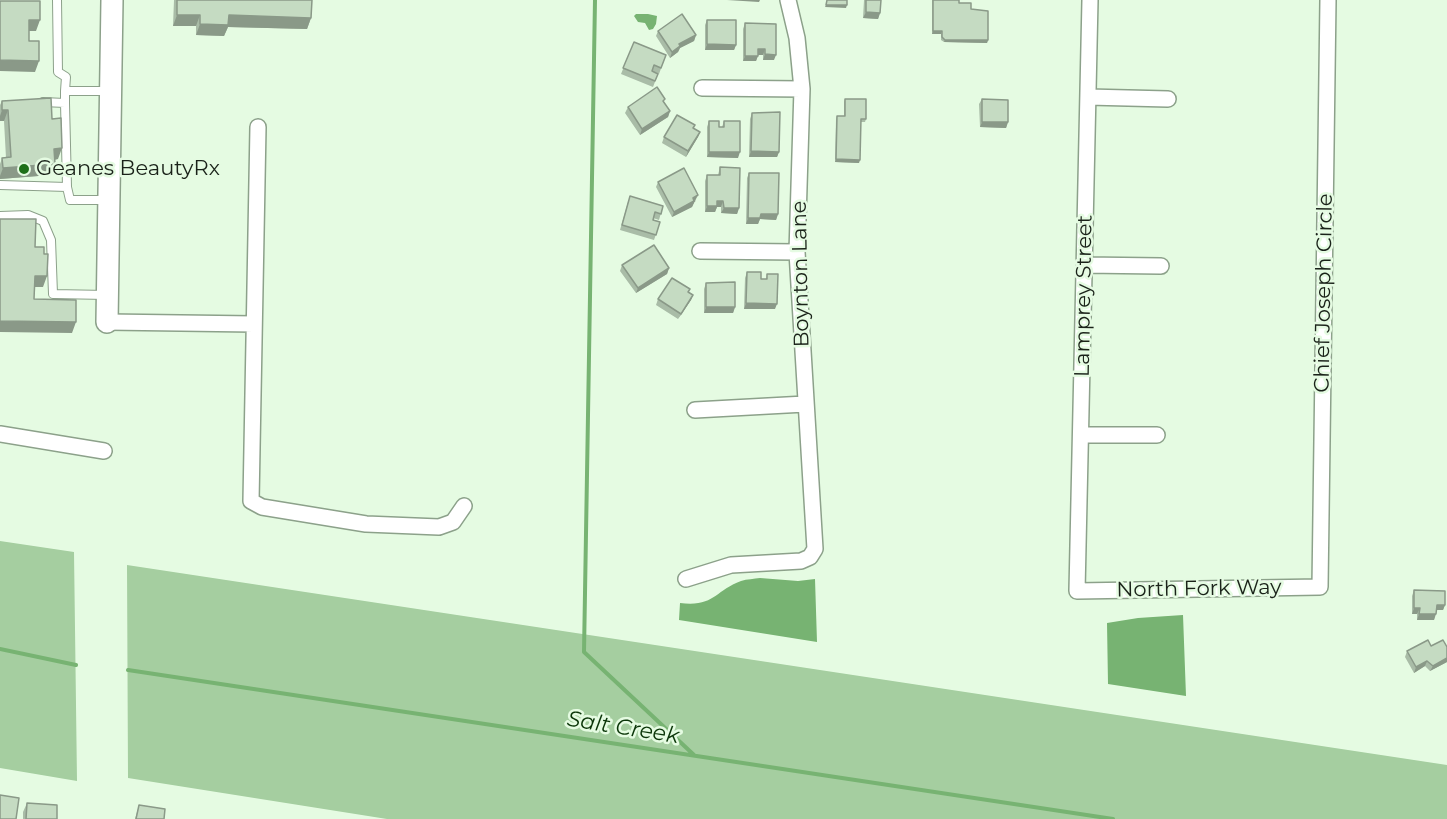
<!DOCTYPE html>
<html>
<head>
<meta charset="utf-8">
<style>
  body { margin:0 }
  canvas { display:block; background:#e5fbe2 }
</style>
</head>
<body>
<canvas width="1447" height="819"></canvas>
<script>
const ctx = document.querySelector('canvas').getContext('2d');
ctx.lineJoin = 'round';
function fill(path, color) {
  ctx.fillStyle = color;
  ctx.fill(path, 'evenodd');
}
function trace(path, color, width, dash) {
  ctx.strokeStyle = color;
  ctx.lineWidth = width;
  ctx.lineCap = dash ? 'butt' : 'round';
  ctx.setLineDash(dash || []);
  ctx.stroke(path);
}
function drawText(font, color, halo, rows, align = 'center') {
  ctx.font = font + ' Montserrat,sans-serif';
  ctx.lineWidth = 5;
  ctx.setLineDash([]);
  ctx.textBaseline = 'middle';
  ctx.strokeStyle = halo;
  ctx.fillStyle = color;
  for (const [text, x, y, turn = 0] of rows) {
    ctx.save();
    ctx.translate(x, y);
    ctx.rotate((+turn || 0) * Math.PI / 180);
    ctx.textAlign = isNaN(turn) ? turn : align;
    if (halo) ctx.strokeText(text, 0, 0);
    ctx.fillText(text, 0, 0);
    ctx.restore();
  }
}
const green = new Path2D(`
  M0,541l74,11 3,229 -77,-13z
  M127,565l1320,200v54h-1060l-259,-41z`);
const water = new Path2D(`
  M636,14h12l9,2 -1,8 -3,5 -4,1 -4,-7 -7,-1 -4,-6z
  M760,578l38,3 17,-2 2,63 -138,-22 1,-17c35,4 34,-12 61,-22 6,-2 13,-2 19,-3z
  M1183,615l3,81 -78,-12 -1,-61 31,-5z`);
const stream = new Path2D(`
  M595,0l-11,652 110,103
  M0,649l76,16
  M128,670l985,149`);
const lane = new Path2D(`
  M57,0l1,72 8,5 -1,14
  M43,102l22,1v-12h45
  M65,103l2,84
  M0,185l67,2 3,13h37
  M0,216l28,-1 15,6 8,19 2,54 54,1`);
const street = new Path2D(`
  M1090,0l-13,591 243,-4 8,-587
  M702,88l100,1
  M1088,97l80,2
  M258,127l-7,374 11,6 104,17 73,3 14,-5 11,-16
  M700,251l97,1
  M1084,265l77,1
  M107,322l147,2
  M695,410l110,-6
  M0,434l104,17
  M1081,435h76
  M686,579l45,-14 70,-4 9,-4 5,-8 -18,-297 5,-163 -5,-51 -9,-38`);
const secondary = new Path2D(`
  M107,322l5,-322`);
const wall = new Path2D(`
  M174,0h138l-1,18 -4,11 -79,-2 -4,9 -28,-1v-9h-23z
  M864,0h17l-1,13 -2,6 -15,-1z
  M932,0h27v3l12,6 17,31 -1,3 -43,-1 -3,-2v-6h-9z
  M707,20l29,25 -2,5h-29v-25z
  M745,23l29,37h-11v-5h-5l-2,6h-13v-32z
  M658,31l38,4 -2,6 -14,7 -2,4 -8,6 -14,-22z
  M634,42l32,13 -7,19 -7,-3 6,3 -5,13 -32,-13z
  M845,99l21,20 -1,3h-4l-2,41 -24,-1 1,-43 1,-3h7v-14z
  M982,99l26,23 -2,6 -26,-1 -1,-23z
  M2,101l50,18 6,40 -3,1 -4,15 -51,4v-15l2,-6h4l-2,-37h-4v-16z
  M664,103l6,8 -2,6 -28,18 -15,-22 3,-6z
  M752,113l27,39 -2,5h-28l1,-38z
  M709,121l10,6h3l2,-6 14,37 -31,-1v-30z
  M695,125l-2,3 7,4 -2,5 -12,20 -24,-14 2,-6z
  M720,167l19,41 -2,6 -16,-1v-6h-4l-2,5h-10v-31l2,-6h11z
  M749,173l29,41 -2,6 -16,-1 -2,5h-12l1,-46z
  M658,182l38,19 -2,1 -2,5 -20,10 -16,-30z
  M628,202l35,4 -4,14 -6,-2v2l7,2 -6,18 -34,-10z
  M622,265l47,3 -2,6 -31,19 -16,-22z
  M747,272l14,7h5l1,-5 8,35h-31l1,-31z
  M706,283l29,24 -2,6h-29v-24z
  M689,292l4,3 -2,5 -13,19 -22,-14 2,-6z
  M1414,590l31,15 -2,5h-7l-2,10h-17v-6h-5v-18z
  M1431,646l16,1v15l-17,9 -5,-5 -11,7 -9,-16 2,-6z
  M27,803l30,16h-34v-7z
  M139,805l25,14h-29z`);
const shadedWall = new Path2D(`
  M727,0h33l-1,2z
  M826,5h21l-1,3 -21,-1z
  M866,12l14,1 -2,6 -15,-1z
  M177,15h23l-4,11h-23z
  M229,15l82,3 -4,11 -79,-2 -4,9 -28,-1 4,-11z
  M29,20h11l-4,11h-11z
  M933,31h9l-1,3h-9z
  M696,35l-2,6 -14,7 -2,4 -8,6 2,-6 7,-8z
  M945,40h43l-1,3 -43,-1z
  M707,44l29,1 -2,5h-29z
  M758,49h7l-2,6h-7z
  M765,54l11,1 -2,5h-11z
  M745,56h13l-2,5h-13z
  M0,60l39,1 -4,11 -35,-1z
  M2,110h6l-4,11h-4v-5z
  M670,111l-2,6 -28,18 2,-6z
  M982,122h26l-2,6 -26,-1z
  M700,132l-2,5 -12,20 2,-6z
  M62,148l-4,11 -8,1 4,-11z
  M751,151l28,1 -2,5h-28z
  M709,152h31l-2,6 -31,-1z
  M836,159l24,1 -1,3 -24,-1z
  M55,164l-4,11 -51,4v-3l3,-8z
  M698,195l-6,12 -20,10 2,-5z
  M717,201h6l-2,6h-4l-2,5h-10l2,-6z
  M724,208h15l-2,6 -16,-1z
  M761,214h17l-2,6 -16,-1 -2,5h-12l2,-6z
  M669,268l-2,6 -31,19 2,-5z
  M35,276h12l-4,11h-12z
  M693,295l-2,5 -13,19 3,-5z
  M746,303l31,1 -2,5h-31z
  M706,307h29l-2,6h-29z
  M0,321l76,1 -4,11 -72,-1z
  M1437,605h8l-2,5h-8z
  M1414,608h6l-3,6h-5z
  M1419,614h17l-2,6h-17z
  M1447,658v4l-17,9 3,-5z
  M1427,661l-2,5 -11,7 2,-6z`);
const building = new Path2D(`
  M177,0h135l-1,18 -82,-3 -1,10 -28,-1v-9h-23z
  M827,0h20v5h-21z
  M866,0h15l-1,13 -14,-1z
  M933,0h26v3h12v6l17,2v29h-43l-3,-3v-6h-9z
  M0,1h40v19h-11v21h10v20l-39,-1z
  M682,14l14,21 -17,9 1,2 -8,6 -14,-21z
  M707,20h29v25l-29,-1z
  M745,23l31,1v31l-11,-1v-5h-7v7h-13z
  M634,42l32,13 -5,13 -7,-3 -2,6 6,3 -3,7 -32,-13z
  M657,87l8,12 -2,2 7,10 -28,18 -14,-22z
  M51,98l1,21 9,-1 1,30 -8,1 1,15 -52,4 -1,-10 9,-1 -3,-47h-6v-9z
  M845,99h21v20h-5l-1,41 -24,-1 1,-43h8z
  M982,99l26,1v22h-26z
  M780,112l-1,40 -28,-1 1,-38z
  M677,115l18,10 -2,3 7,4 -12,19 -24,-14z
  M709,121h10v6h5v-6h16v31h-31z
  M720,167l20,1 -1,40h-15l-1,-7h-6v5h-10v-31h13z
  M684,168l14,27 -5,3 1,3 -20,11 -16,-30z
  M749,173h30l-1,41h-17l-1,4h-12z
  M630,196l33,10 -2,8 -6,-2 -2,8 7,2 -4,13 -34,-10z
  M0,219h36l-1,28h9v7h4l-1,22h-12l-1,23 42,1v22l-76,-1z
  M654,245l15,23 -31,20 -16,-23z
  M747,272h14v7h6v-5h11l-1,30 -31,-1z
  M672,278l18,11 -2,3 5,3 -12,19 -23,-15z
  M735,282v25h-29v-24z
  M1414,590l31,1v14h-8l-1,9h-17l1,-6h-6z
  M1428,640l3,6 12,-6 4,7v11l-14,8 -6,-5 -11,6 -9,-16z
  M0,795l19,3 -3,21h-16z
  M27,803l30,2v14h-31z
  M139,805l26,4 -1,10h-28z`);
const markers = [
  [24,169,6,"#1e7019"]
];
const poiNames = [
  ["Geanes BeautyRx",36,169]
];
const streetNames = [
  ["Boynton Lane",801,274,-91],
  ["Chief Joseph Circle",1324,293,-89],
  ["Lamprey Street",1084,296,-89],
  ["North Fork Way",1199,589,-1]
];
const waterNames = [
  ["Salt Creek",623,728,9]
];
fill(green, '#a5cea0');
fill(water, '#77b372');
trace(stream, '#77b372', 4);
trace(lane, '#8ca18a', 10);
trace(street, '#8ca18a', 18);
trace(secondary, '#8ca18a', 24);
trace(lane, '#fff', 8);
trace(street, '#fff', 15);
trace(secondary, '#fff', 21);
fill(wall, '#a9bca7');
fill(shadedWall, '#8a9988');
fill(building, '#c5dbc2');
trace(building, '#8a9988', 1.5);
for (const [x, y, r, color] of markers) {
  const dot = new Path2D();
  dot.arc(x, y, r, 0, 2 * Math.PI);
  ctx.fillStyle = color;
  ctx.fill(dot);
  trace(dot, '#e5fbe2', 2);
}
drawText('21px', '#1a2219', '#e5fbe2', poiNames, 'left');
drawText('21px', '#1a2219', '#e5fbe2', streetNames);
drawText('italic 22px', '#0a3508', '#e5fbe2', waterNames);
</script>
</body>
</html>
